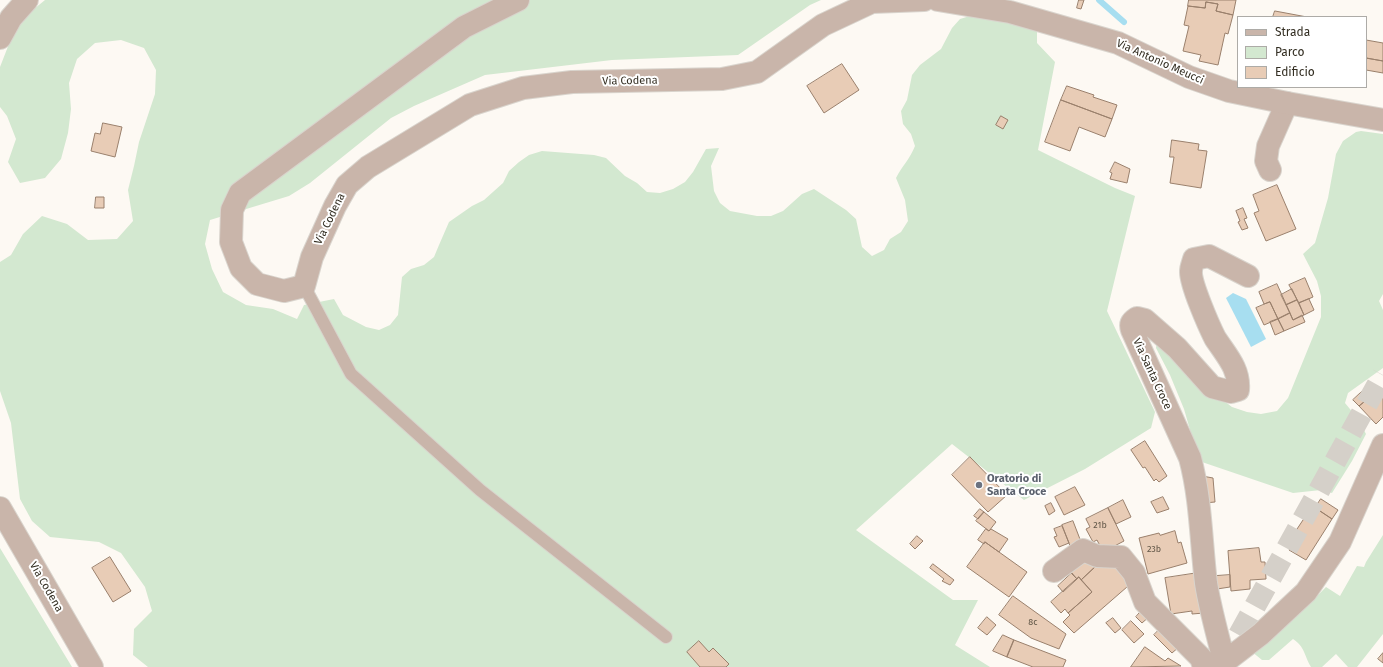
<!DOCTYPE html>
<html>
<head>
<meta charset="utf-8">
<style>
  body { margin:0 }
  #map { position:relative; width:1383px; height:667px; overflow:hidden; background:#fdf9f3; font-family:"Fira Sans",sans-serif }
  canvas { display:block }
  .legend { position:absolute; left:1237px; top:16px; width:130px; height:72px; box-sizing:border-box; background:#fff; border:1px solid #adaba7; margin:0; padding:5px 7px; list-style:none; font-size:12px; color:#332e22 }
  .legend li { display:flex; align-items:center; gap:8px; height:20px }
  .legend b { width:20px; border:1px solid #adaba7 }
</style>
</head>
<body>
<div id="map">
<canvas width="1383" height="667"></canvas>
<ul class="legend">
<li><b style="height:5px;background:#c9b5aa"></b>Strada</li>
<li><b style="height:11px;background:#d3e8d0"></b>Parco</li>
<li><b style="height:11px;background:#e8ccb6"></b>Edificio</li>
</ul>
</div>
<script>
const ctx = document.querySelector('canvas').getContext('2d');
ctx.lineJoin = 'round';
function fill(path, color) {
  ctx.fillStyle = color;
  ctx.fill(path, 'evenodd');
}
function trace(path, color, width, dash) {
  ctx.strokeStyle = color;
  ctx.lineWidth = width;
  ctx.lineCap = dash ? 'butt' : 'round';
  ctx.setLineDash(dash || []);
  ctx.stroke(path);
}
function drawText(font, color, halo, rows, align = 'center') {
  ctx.font = font + ' "Fira Sans",sans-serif';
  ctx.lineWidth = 4;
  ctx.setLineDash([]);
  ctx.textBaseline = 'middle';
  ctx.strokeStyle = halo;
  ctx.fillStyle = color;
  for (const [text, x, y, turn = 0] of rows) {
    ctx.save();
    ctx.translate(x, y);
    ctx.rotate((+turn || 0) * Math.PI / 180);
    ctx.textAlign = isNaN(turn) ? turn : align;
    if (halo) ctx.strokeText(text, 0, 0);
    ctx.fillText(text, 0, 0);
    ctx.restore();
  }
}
const green = new Path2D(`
  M45,0h776l-11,5 -72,50 -126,5 -127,15 -71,31 -23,12 -81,65 -21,13 -79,24 -5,24 7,25 11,23 23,13 27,4 24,10 7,-14 30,-6 9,16 23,12 13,3 11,-5 8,-10 4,-38 9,-8 13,-4 10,-8 5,-12 10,-23 23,-16 12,-6 19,-17 6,-12 10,-9 10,-7 13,-4 52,4 12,3 19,18 12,7 10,9 13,1 13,-4 12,-7 8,-10 13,-23 13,-1 -8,18 3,25 6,12 10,8 27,5h14l12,-5 19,-17 12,-5 32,21 10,9 6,28 10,9 12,-6 6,-11 11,-7 7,-11 -3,-21 -9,-22c6,-12 14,-19 19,-32l-4,-12 -8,-10 -2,-13 6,-11 5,-25 8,-10 21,-16 11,-21 8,-9 13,-4 36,7 28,9v12l18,19 -17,88 77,38 20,8 -28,115 48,101 -4,16 -66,41 -61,31 -72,-56 -96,86 97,70h25l-23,45 35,22h-842l-15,-12 1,-26 18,-18 -7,-24 -24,-34 -22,-11 -49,-5 -18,-16 -12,-22 -9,-76 -11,-32v-129l11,-7 12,-21 19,-18 25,8 21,16 29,-1 16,-18 -5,-31 6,-24 5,-24 16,-48 1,-24 -12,-22 -23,-8 -26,3 -18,16 -8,24 2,26 -3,24 -7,26 -16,19 -25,5 -12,-21 8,-23 -9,-23 -7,-9v-40l14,-36 14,-17z
  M1361,131l22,3v160l-4,7 4,9v58l-35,25 -3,10 14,17 7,14 -14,27 -20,32 -11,-3 -28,3 -94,-32 -15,-52 -14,-34 -14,-27 1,-8 50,48 25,19 15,5 14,2 16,-3 11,-13 33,-81v-21l-4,-15 -14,-27 12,-11 13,-45 8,-44 7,-13 13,-9z
  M1383,535v99l-26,33h-9l-12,-13 -14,13h-11c-7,-12 -6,-20 -18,-28l-24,21h-7l-11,-9 61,-50 14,-14 14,9 17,-30 7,1 2,-5z
  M0,548l72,119h-72z`);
const water = new Path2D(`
  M1233,293l13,6 20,40 -15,8 -25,-49z`);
const stream = new Path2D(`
  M1099,0l25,22`);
const building = new Path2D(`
  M1079,0h5l-3,9 -4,-1z
  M1189,0h47l-3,15 -17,-4 2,-7 -12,-2 -1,6 -17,-2z
  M1206,2l12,2 -2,7 17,4 -5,19 -3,-1 -7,32 -19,-4 2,-6 -18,-4 6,-25 -5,-1 4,-19 17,2z
  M1275,11l32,6h-34z
  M1366,40l17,3v18l-17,-3z
  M1366,58l17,3v12l-17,-3z
  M842,64l17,26 -35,23 -17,-27z
  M1067,86l27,9 -1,2 24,8 -5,14 -51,-19z
  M1061,100l51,19 -7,18 -26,-10 -9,24 -25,-9z
  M1001,116l7,4 -5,9 -7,-4z
  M103,123l19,4 -7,30 -24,-6 4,-18 5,1z
  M1172,140l27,4 -1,6 9,1 -6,37 -31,-5 4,-26h-4z
  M1115,162l15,7 -3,14 -17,-4 2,-6 -2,-1z
  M1277,185l19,44 -30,12 -12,-28 5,-2 -6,-16z
  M96,197h8v11h-9z
  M1243,208l4,10 -3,1 4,9 -6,2 -4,-8 2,-1 -4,-10z
  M1305,278l8,19 -14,6 -10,-18z
  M1277,284l13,29 -12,6 -8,-17 -6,2 -5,-12z
  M1292,289l5,11 -11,5 -5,-10z
  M1309,299l5,11 -10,5 -5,-12z
  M1297,300l7,15 -11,5 -7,-15z
  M1270,302l8,17 -14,6 -8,-17z
  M1290,313l3,7 9,-5 3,7 -21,9 -6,-12z
  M1278,319l6,12 -9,4 -5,-13z
  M1367,387l11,10 -4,4 -4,-4 -11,9 -6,-6z
  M1383,393v24l-7,7 -17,-18 11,-9 4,4z
  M1145,441l22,35 -8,6 -3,-3 -2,2 -9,-14 -2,1 -12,-18z
  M970,457l37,38 -19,17 -36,-37z
  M1202,476l11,2 2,24 -11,1z
  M1075,487l10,18 -21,10 -9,-18z
  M1163,497l6,12 -12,4 -6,-11z
  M1321,499l17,11 -6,9 -15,-10 -7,11 -2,-1z
  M1123,500l8,17 -15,7 -8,-16z
  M1051,503l4,8 -6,4 -4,-9z
  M1108,508l16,33 -21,11 -6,-12 -4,2 -7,-13 4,-2 -4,-8z
  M980,509l4,3 -6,7 -4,-3z
  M1317,509l15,10 -26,41 -17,-10 8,-12 -4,-3 12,-18 5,3z
  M984,512l12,10 -7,9 -13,-10z
  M1073,521l10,26 -11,4 -10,-26z
  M1062,526l7,17 -10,4 -5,-10 3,-1 -3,-7z
  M986,529l3,2 2,-2 17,10 -9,13 -14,-10 -1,2 -6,-4z
  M1175,531l3,12 3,-1 6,21 -39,11 -9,-36 20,-5 1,2z
  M917,536l6,5 -8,8 -5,-5z
  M985,542l42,30 -18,25 -42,-30z
  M1259,548l2,14h4l1,17 -16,1v9l-19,2 -3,-40z
  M1080,556l17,9 -16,15 -2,-3 -2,2 -9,-9z
  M110,557l21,34 -18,11 -21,-34z
  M1114,557l21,23 -61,53 -11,-11 7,-7 -2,-2 24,-21 -11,-12 16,-15z
  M933,564l21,16 -4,5 -8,-4 2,-2 -14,-11z
  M1072,573l5,6 -14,13 -5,-6z
  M1198,573l6,40 -12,1v-3l-21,3 -6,-36z
  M1230,575v12l-13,2 -1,-13z
  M1079,577l13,15 -24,21 -3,-4 -4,4 -10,-11z
  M1013,596l53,38 -7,15 -28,-11 -32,-23z
  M1144,608l7,7 -9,8 -6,-6z
  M987,617l9,8 -9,10 -9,-7z
  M1113,618l8,10 -6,5 -9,-10z
  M1131,621l13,13 -10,9 -12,-13z
  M1163,626l17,20 -8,7 -18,-18z
  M1003,635l11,5 -7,17 -14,-6z
  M1014,640l52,20 -3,7h-30l-26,-10z
  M699,641l10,11 4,-4 16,16 -3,3h-26l-13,-15z
  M1145,647l20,14 3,-3 13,8 -50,1z
  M1383,653v10l-5,-4z`);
const secondaryTunnel = new Path2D(`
  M1223,664l160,-289`);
const service = new Path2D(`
  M304,286l47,88 129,116 186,147`);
const minor = new Path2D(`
  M0,38l11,-20 16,-18
  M1270,170l-4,-9 2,-15 19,-43
  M1054,571l29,-21 14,6 24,1 13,16 11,29 56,56 3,9
  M1224,661c-6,-25 -14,-52 -18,-78 -5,-41 -5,-84 -16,-125l-58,-128c-2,-6 -1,-8 5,-12l8,2 32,28 35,39 19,5 7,-2c2,-21 -12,-35 -23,-52 -6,-12 -25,-55 -24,-67 0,-4 2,-8 3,-12l15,-3 39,20
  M1218,667l43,-33 45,-42 34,-50 43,-97`);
const tertiary = new Path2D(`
  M518,0l-54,27 -224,166 -8,17 -1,32 10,26 16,16 27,7 20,-5 8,-29 23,-51 12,-21 21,-18 102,-62 53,-17 49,-6 150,-3 35,-7 66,-47 49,-23 52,-2
  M938,0l72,12 108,31 71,34 40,14 58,12 96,17
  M0,508l92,159`);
const markers = [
  [979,485,4,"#6b7280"]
];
const numberNames = [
  ["21b",1100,525],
  ["23b",1154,549],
  ["8c",1033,622]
];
const streetNames = [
  ["Via Antonio Meucci",1160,62,24],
  ["Via Codena",630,81,-1],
  ["Via Codena",330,219,-64],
  ["Via Santa Croce",1152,374,65],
  ["Via Codena",46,587,60]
];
const worshipNames = [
  ["Oratorio di",987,479],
  ["Santa Croce",987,492]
];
fill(green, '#d3e8d0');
fill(water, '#a7def0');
trace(stream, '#a7def0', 6);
fill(building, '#e8ccb6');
trace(building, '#9a806c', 1);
trace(secondaryTunnel, '#d5d0c9', 22, [22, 11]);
trace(service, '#d9d4cd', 14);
trace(minor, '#d9d4cd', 24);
trace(tertiary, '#d9d4cd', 24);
trace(service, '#c9b5aa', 12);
trace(minor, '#c9b5aa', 22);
trace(tertiary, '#c9b5aa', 22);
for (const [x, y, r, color] of markers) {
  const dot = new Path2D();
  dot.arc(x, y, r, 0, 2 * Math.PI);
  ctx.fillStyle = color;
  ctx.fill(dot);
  trace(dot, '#fff', 1.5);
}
drawText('9px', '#605647', null, numberNames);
drawText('11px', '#332e22', '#fff', streetNames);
drawText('bold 11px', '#5b616d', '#fff', worshipNames, 'left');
</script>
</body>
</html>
